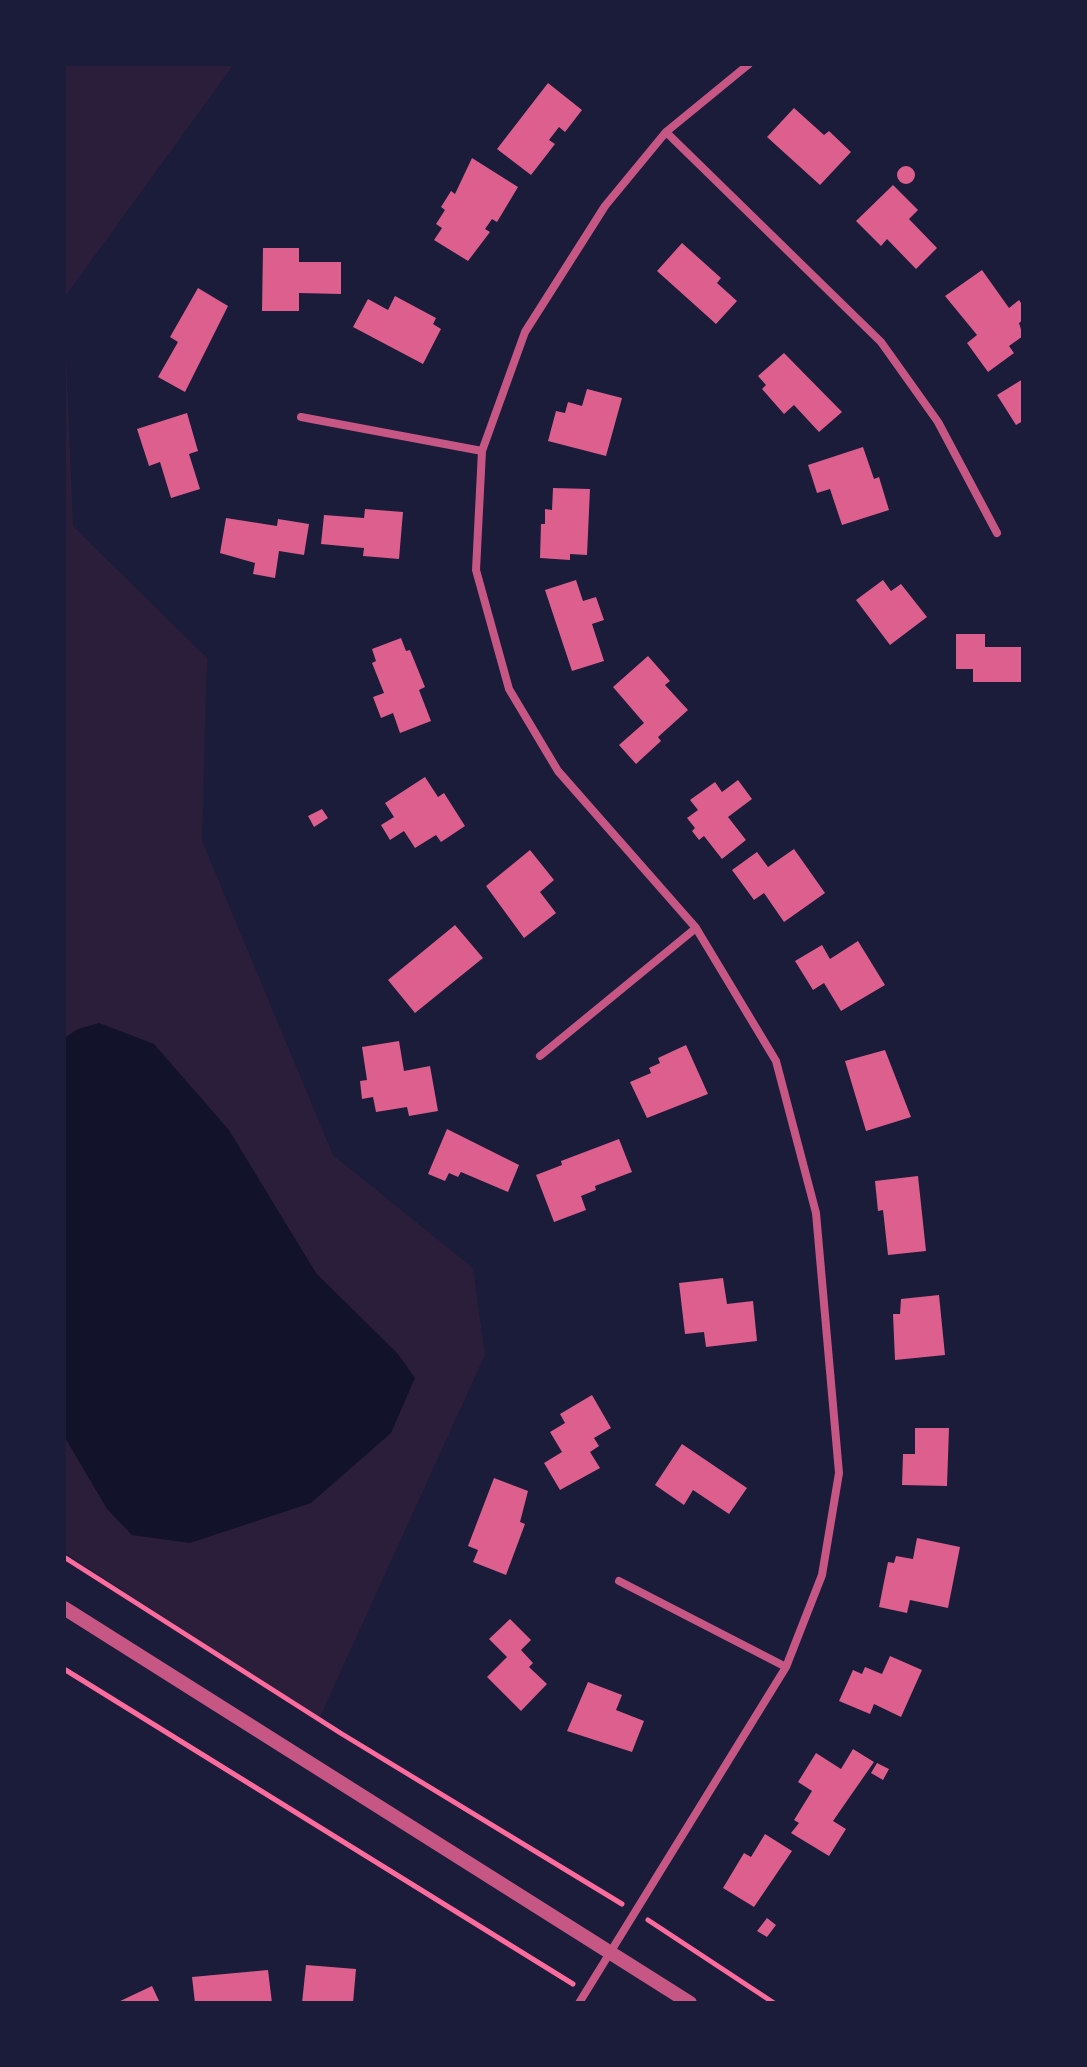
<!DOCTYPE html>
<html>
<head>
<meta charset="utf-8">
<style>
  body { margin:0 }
  #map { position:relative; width:1087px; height:2067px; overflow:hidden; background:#1b1b3a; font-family:"PT Sans Narrow",sans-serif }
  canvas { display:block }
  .frame { position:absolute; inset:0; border:66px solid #1b1b3a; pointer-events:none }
</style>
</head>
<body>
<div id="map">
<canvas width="1087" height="2067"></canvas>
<div class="frame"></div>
</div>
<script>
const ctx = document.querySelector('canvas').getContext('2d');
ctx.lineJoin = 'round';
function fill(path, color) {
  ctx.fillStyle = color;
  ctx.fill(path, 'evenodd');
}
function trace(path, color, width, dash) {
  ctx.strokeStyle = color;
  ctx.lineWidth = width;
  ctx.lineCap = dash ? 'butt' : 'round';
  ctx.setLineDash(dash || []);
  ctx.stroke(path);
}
const green = new Path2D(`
  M64,64h170l-170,234 9,228 134,132 -5,183 131,314 140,113 12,87 -166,364 -255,-167z`);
const water = new Path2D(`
  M99,1023l55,21 75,86 87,143 82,81 17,24 -24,55 -80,70 -121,40 -58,-8 -25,-26 -43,-73v-398l14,-9z`);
const building = new Path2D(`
  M548,83l34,27 -17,22 -6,-5 -10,13 6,4 -24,31 -34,-26z
  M794,108l30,27 5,-4 22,21 -31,33 -53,-48z
  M472,158l46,29 -21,35 -5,-3 -7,10 5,3 -22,29 -34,-21 8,-12 -6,-4 9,-14 -4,-3 10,-16 4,3z
  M897 175a9 9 0 1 1 18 0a9 9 0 1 1-18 0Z
  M893,185l25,25 -9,9 28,29 -21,21 -29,-30 -6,7 -25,-25z
  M682,243l39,35 -4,5 20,18 -21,23 -59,-53z
  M263,248h36v14h42v32l-42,-1v18h-37z
  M982,270l27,38 10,-8 4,6v14l-4,3 4,13 -14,10 5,7 -26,19 -21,-29 10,-8 -32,-39z
  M198,288l30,18 -43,86 -27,-15 20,-35 -8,-5z
  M395,296l41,22 -3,6 8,5 -18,35 -70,-37 15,-28 20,11z
  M784,353l58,59 -23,20 -25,-27 -10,9 -22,-25 4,-4 -8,-9z
  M1023,379v42l-7,4 -19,-30z
  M587,389l35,9 -16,58 -58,-15 8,-30 9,2 3,-11 14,4z
  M187,413l11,38 -9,3 11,35 -29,9 -11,-36 -11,4 -12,-37z
  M863,447l11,32 5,-2 10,33 -47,15 -12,-36 -13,4 -9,-28z
  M553,488l37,1 -3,66 -17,-1v6l-30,-2 1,-34h4v-15l7,1z
  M365,509l38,3 -4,47 -36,-3 1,-8 -43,-4 3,-29 40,3z
  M226,518l51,8 1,-7 31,5 -5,31 -25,-4 -4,27 -22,-4 2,-11 -35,-10z
  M576,580l7,21 13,-4 8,23 -12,4 12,37 -32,10 -27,-81z
  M883,580l8,11 10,-7 26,33 -37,28 -34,-45z
  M956,634h29v13h38v35h-50v-13h-17z
  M401,638l5,13 4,-1 15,37 -6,3 12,31 -31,12 -7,-20 -12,5 -8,-21 11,-4 -12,-30 4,-2 -4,-12z
  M648,656l22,25 -5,4 23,25 -30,27 3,4 -25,23 -17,-19 25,-22 -31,-36z
  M425,777l13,20 6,-4 21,33 -24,16 -5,-7 -21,13 -11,-17 -14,9 -9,-15 13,-8 -9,-14z
  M738,780l14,19 -24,18 18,23 -24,19 -18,-23 -5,4 -7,-9 3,-3 -8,-10 11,-8 -8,-10 25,-18 7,10z
  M322,809l6,9 -14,9 -6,-11z
  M794,849l31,44 -41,29 -20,-29 -10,7 -22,-30 25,-18 11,15z
  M530,850l24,30 -14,12 16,21 -32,25 -38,-52z
  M455,925l28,33 -68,55 -27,-33z
  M858,941l27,44 -44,26 -17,-28 -11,7 -18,-29 27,-16 8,14z
  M399,1041l5,30 26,-5 8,45 -29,5 -2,-9 -31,5 -3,-15 -11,2 -2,-18 7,-1 -5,-33z
  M686,1045l22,49 -61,24 -17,-36 21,-9 -2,-5 11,-5 -2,-5z
  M885,1050l26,67 -45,14 -21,-70z
  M447,1129l72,36 -11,27 -47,-20 -3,5 -9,-4 -4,8 -17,-7z
  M619,1139l13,33 -37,14 1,4 -15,6 5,14 -32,12 -18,-47 26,-10 -1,-4z
  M918,1176l8,75 -38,4 -5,-45 -5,1 -3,-30z
  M723,1278l4,26 26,-3 4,40 -51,6 -2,-15 -19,2 -6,-51z
  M939,1295l6,60 -50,5 -2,-46h7l1,-15z
  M592,1395l19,33 -17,10 5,8 -9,6 10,16 -40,22 -16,-27 18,-11 -12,-20 15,-9 -5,-9z
  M915,1428h34l-2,58 -45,-1 1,-31h12z
  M682,1444l65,44 -18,26 -36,-24 -9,15 -29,-20z
  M494,1478l34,13 -8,31 5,2 -19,51 -33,-13 5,-12 -10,-4z
  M917,1538l43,9 -12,61 -38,-8 -3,13 -28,-6 9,-45 6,1 2,-7 17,3z
  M510,1619l21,21 -10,10 12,13 -4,4 18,17 -26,27 -34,-34 20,-20 -18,-18z
  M890,1656l32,14 -21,47 -27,-13 -4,10 -31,-13 14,-31 9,4 3,-7 17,7z
  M588,1682l34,13 -6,15 28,11 -12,31 -65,-21z
  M853,1749l21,13 -41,59 13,8 -17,27 -38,-23 8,-10 -5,-3 18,-29 -14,-9 18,-29 25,16z
  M877,1763l12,6 -6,11 -12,-7z
  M765,1834l27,17 -38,56 -31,-19 21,-35 7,4z
  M767,1918l9,7 -9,12 -10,-6z
  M306,1965l50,4 -3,34h-51z
  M268,1970l4,33h-77l-3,-26z
  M152,1986l8,17h-44z`);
const path = new Path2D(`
  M64,1557l278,177 280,170
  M64,1669l509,315
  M648,1920l126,83`);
const minor = new Path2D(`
  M666,132l215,210 57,80 59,111
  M301,417l181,34
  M540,1056l156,-128
  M619,1581l167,86
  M579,2003l207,-336 36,-92 17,-102 -23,-260 -40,-152 -80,-133 -138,-157 -49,-82 -33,-119 6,-119 43,-119 80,-126 61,-74 83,-68`);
const tertiary = new Path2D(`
  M64,1608l626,395`);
fill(green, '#2a1e3b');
fill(water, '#12122b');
fill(building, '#dd5f8e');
trace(path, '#ff6b9d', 5);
trace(minor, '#c65784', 8);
trace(tertiary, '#c65784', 14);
</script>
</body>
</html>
